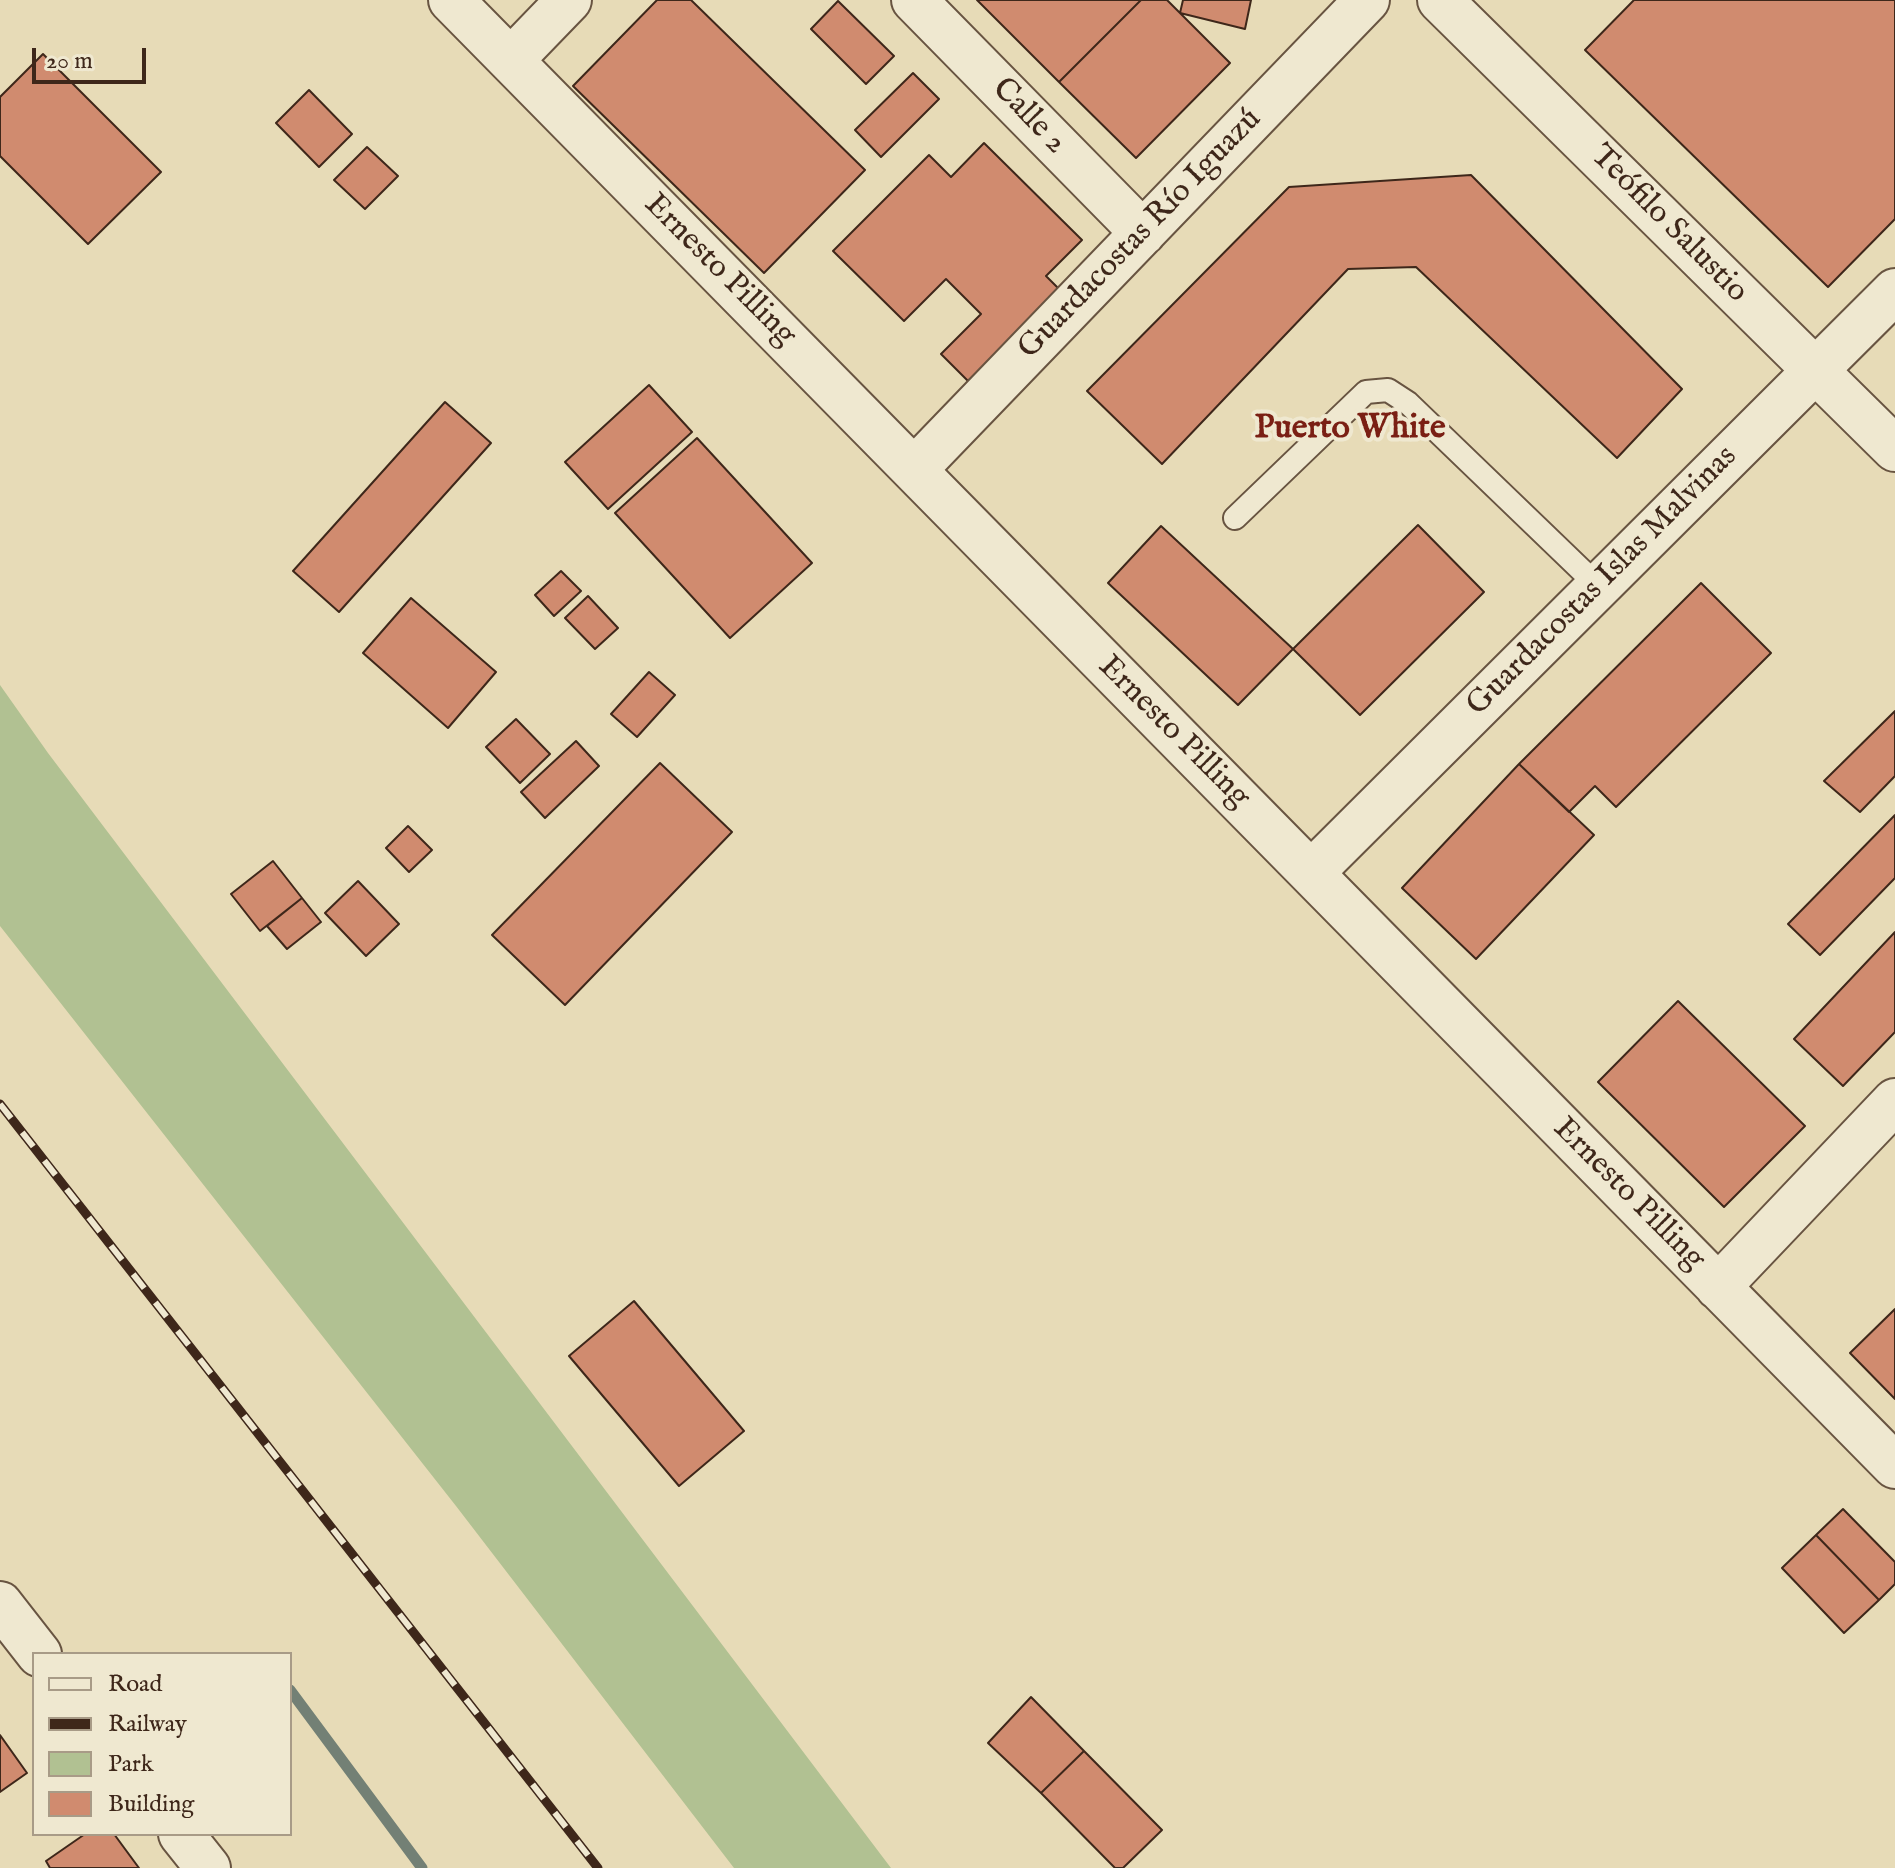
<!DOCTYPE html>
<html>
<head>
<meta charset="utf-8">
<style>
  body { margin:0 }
  #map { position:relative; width:1895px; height:1868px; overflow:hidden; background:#e7dbb7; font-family:"IM FELL English",serif }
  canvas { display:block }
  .legend { position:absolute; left:32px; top:1652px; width:260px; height:184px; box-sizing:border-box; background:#efe8d0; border:2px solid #a89b87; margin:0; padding:10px 14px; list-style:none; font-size:24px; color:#3e271a }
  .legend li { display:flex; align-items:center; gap:16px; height:40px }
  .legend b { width:40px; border:2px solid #a89b87 }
  .scale { position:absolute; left:32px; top:48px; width:114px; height:36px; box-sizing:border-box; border:4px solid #3e271a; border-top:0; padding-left:10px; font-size:24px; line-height:28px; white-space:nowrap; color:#3e271a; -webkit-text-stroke:6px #efe8d0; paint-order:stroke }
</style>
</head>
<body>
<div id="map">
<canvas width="1895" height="1868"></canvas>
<ul class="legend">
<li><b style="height:10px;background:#efe8d0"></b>Road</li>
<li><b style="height:10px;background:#3e271a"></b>Railway</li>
<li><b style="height:22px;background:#b1c192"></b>Park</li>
<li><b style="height:22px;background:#d08b6f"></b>Building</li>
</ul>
<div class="scale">20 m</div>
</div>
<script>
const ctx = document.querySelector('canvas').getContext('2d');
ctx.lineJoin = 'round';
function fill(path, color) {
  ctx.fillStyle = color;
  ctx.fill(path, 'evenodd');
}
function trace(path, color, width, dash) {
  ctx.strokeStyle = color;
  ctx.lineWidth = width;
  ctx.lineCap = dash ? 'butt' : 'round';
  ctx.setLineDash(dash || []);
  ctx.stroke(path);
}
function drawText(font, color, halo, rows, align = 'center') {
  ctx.font = font + ' "IM FELL English",serif';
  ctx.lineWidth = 8;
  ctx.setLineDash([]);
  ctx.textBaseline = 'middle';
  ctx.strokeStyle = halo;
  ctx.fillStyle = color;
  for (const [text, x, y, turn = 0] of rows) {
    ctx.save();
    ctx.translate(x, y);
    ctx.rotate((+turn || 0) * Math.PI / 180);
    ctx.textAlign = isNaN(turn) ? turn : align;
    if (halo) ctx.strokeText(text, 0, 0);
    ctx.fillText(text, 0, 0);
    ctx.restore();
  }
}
const green = new Path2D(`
  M0,685l48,68 843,1115h-157l-278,-362 -456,-580z`);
const stream = new Path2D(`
  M290,1690l132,178`);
const building = new Path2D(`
  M657,0h34l174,170 -101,103 -191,-187z
  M977,0h164l-82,82z
  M1141,0h26l63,63 -94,95 -77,-76z
  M1183,0h68l-6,29 -65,-16z
  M1634,0h261v219l-67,68 -243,-237z
  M838,1l56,55 -28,28 -55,-55z
  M43,54l118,118 -73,72 -88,-88v-59z
  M913,73l26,26 -58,58 -26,-27z
  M309,90l43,44 -33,33 -43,-44z
  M984,143l98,97 -36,36 14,14 -92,91 -27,-27 40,-40 -35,-35 -42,42 -71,-70 96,-96 22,22z
  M367,147l31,29 -33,33 -31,-29z
  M1471,175l211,214 -65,69 -201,-191 -68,2 -186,195 -75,-73 202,-204z
  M649,385l43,47 -84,77 -43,-47z
  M445,402l46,41 -152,169 -46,-41z
  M697,438l115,125 -82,75 -115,-125z
  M1418,525l66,67 -124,123 -67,-66z
  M1161,526l132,123 -55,56 -130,-122z
  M561,571l20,20 -27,25 -19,-21z
  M1701,583l70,70 -155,154 -21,-21 -26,26 -50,-48z
  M588,596l30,32 -23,21 -30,-31z
  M411,598l85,74 -48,56 -85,-75z
  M649,672l26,23 -38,42 -26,-23z
  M1895,711v65l-35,36 -36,-31z
  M516,719l34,35 -30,29 -34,-36z
  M576,741l23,25 -54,52 -24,-26z
  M660,763l72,69 -167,173 -73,-70z
  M1519,764l75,71 -118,124 -74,-71z
  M1895,815v63l-75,77 -32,-31z
  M408,826l24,24 -23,22 -23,-24z
  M273,861l29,37 -42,33 -29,-37z
  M358,881l41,43 -33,32 -41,-43z
  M302,898l19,24 -34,27 -20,-23z
  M1895,932v100l-52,54 -49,-47z
  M1678,1001l127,125 -81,81 -126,-125z
  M634,1301l110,130 -65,55 -110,-130z
  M1895,1309v90l-45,-46z
  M1843,1509l52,53v22l-16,16 -63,-65z
  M1816,1535l63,65 -35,33 -62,-65z
  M1031,1697l53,54 -43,42 -53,-50z
  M0,1735l27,38 -27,19z
  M1084,1751l78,79 -39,38h-8l-74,-75z
  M85,1834h29l25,34h-89l-4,-7z`);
const lane = new Path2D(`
  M1235,518l131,-126 22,-2 20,13 190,183`);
const street = new Path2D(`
  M451,0l1444,1466
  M914,0l229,233
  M1440,0l455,449
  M511,60l58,-60
  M914,470l453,-470
  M1311,873l584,-582
  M1718,1287l177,-186
  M0,1604l39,50
  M181,1834l27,34`);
const rail = new Path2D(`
  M0,1104l598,764`);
const streetNames = [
  ["Calle 2",1028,117,46],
  ["Teófilo Salustio",1668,225,45],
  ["Guardacostas Río Iguazú",1141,235,-46],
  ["Ernesto Pilling",719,271,45],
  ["Guardacostas Islas Malvinas",1603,582,-45],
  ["Ernesto Pilling",1173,733,45],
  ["Ernesto Pilling",1628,1195,45]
];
const neighbourhoodNames = [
  ["Puerto White",1350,430]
];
fill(green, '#b1c192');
trace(stream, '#738075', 11);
fill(building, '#d08b6f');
trace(building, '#3e271a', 2);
trace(lane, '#685441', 26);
trace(street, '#685441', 48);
trace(lane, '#efe8d0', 22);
trace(street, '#efe8d0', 44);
trace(rail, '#3e271a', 9);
trace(rail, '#efe8d0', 6, [18]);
drawText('32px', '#3e271a', '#efe8d0', streetNames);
drawText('bold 34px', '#7a1f14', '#efe8d0', neighbourhoodNames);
</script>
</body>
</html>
